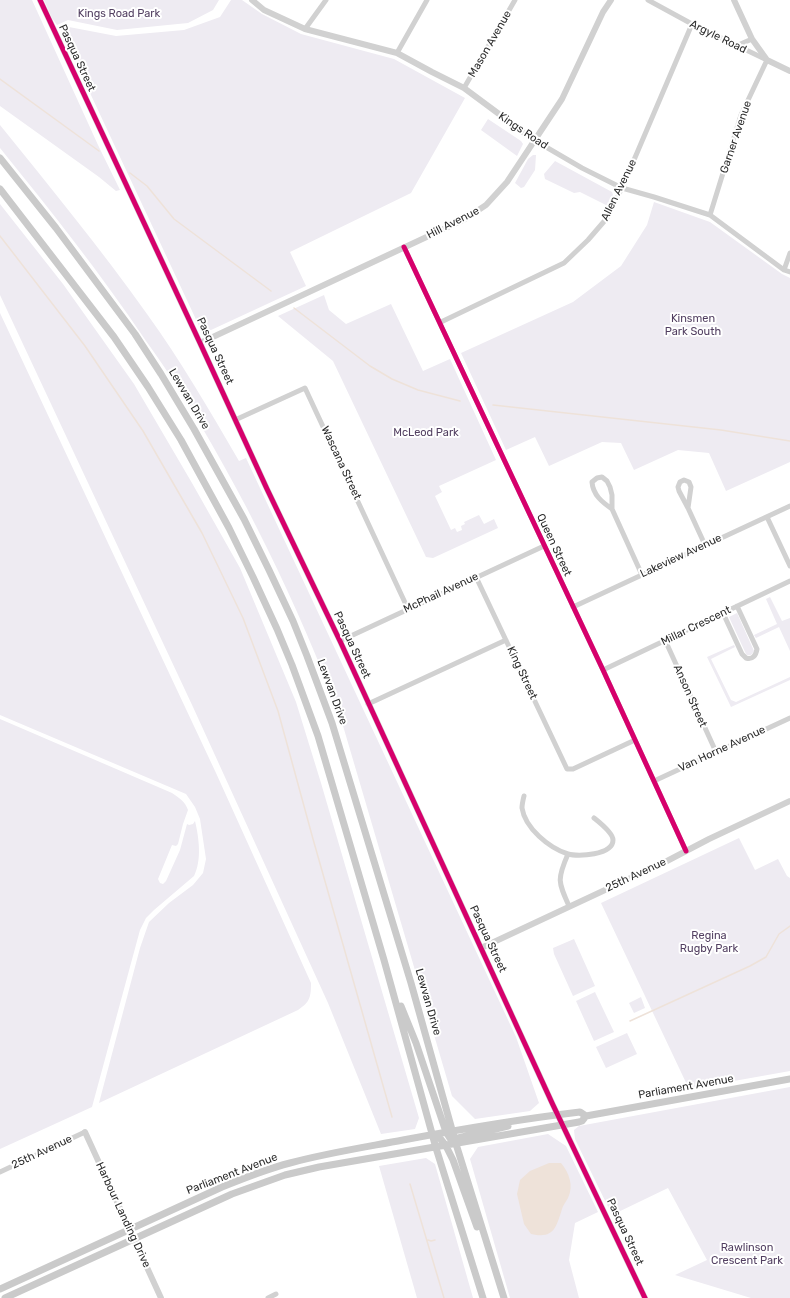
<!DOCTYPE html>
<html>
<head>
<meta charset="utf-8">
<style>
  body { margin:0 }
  canvas { display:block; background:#fff }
</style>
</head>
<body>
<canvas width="790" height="1298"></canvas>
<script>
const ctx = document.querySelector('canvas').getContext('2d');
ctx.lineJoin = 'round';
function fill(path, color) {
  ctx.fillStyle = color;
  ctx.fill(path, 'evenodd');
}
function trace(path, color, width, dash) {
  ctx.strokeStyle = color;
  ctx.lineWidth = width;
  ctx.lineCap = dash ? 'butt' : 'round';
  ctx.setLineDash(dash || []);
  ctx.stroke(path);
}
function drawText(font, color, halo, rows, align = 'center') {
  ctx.font = font + ' Rubik,sans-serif';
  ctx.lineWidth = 4;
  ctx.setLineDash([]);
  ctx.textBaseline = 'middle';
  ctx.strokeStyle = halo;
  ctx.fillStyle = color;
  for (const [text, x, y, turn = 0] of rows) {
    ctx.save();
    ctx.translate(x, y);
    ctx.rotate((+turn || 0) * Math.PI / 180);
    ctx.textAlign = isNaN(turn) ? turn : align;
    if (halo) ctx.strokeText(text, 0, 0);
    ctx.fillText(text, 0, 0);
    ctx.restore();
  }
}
const green = new Path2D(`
  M0,0h32l66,145 22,45 -4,1 -17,-14 -99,-71z
  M44,0h175l-6,10 -25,13 -71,7 -49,-10 -11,5 -5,-7z
  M231,0h11l20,14 39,20 93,25 71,39 -54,95 -121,59 16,34 -95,44 -11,-2 -139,-297 8,-4 47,9 68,-6 36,-13z
  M488,119l33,22 2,3 -6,12 -36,-26z
  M0,125c50,62 101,124 147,189 34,47 63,97 92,147l7,-3 270,579 23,66 -9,8 -55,8 -23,-23 -111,-377c-43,-115 -98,-227 -163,-331 -10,-16 -21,-32 -32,-47 -45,-67 -95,-130 -146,-193z
  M533,155h3l-1,15 -11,17 -3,1 -6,-5 13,-24z
  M555,161l57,31 1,3 -5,11 -28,-14 -6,1 -29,-14 -1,-5z
  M654,202l56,20 72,52 8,4v184l-64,29 -17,-38 -31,-3 -44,20 -13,-27 -19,-1 -53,24 -14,-29 -29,13 -45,-97 112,-51 48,-36 26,-41z
  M0,204l63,80 71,100 58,99 48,85 56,134 25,81 98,335 -4,11 -34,5 -53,-131 -135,-296 -193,-412z
  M324,295l5,15 17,14 45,-20 32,67 27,-12 46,101 -57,26 3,6 -7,4 16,34 4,-2 2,4 5,-2 -1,-4 4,-2 -1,-2 15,-7 5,9 10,-5 4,9 -65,30 -7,-1 -93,-196 -55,-45z
  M0,313l216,460 95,210c0,14 -1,19 -13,27l-199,93 41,-155 9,-26 20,-19 24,-18 10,-12 3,-14 -6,-40 -5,-12 -9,-13 -186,-79z
  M770,597l12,24 8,-3v33l-11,-24 -23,11 -2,-3 23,-11 -11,-25z
  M737,613l17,38 -3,4h-4l-1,-1 -17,-37z
  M734,645l1,2 -24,12 20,41 5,2 54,-25v3l-59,27 -24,-50z
  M0,719l172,74c7,5 13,8 16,17l-5,14 -5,20 -2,2 -4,-1 -14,34 2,4 3,1 3,-3 14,-31 7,-26 2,1 4,-1 2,-3c4,17 7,39 -1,55l-40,34 -8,8 -6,12 -48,177 -92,42z
  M739,838l16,32 23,-11 9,17 3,2v193l-101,18 -88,-186z
  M574,939l21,47 -22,10 -19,-42 -1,-6z
  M595,992l19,40 -20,9 -18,-40z
  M641,997l4,11 -11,5 -5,-10z
  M627,1033l10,21 -31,14 -10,-21z
  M790,1087v211h-39l-76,-23 32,-15 -39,-72 -56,27 -37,-76 -1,-9 5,-4z
  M548,1134l18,12 32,66 -23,11 -6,37 10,38h-69l-40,-139 8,-12z
  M426,1158l9,6 38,134h-56l-38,-132z`);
const water = new Path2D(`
  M549,1163h12c8,10 13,22 7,35 -2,4 -5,7 -6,11 -6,19 -8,30 -31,25l-7,-10 -7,-30 3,-14 10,-9z`);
const stream = new Path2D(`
  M0,79l99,72
  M130,173l17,13 27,33 97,72
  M0,236l85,110 58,85 59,102 41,85 35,93 35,128 79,278
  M294,308l76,58 22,13 26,11 42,11
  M493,405l228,25 69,11
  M630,1021l120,-55 16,-9 13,-23 11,-8
  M410,1184l34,114
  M428,1240l3,1 4,-1`);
const minor = new Path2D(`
  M648,0l44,24 75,36 -26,55 -31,100
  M305,29l21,-29
  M736,46l16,-7
  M397,53l30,-53
  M464,88l51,-88
  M534,140l48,28 40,20 32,9 56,18 74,55 6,2
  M404,247l199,423 83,181
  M784,270l6,-17
  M441,322l123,-59 24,-23 19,-22 15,-30 70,-164
  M235,420l70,-32 103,221
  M688,508l3,-21 -2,-5 -5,-2 -4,2 -2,5 1,4 9,17 17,37
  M612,509c-10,-7 -19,-14 -20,-27l5,-4 5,-1 5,4 3,6 2,8v14l30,66
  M767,517l23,49
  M476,577l91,192h6l62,-29
  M573,607l217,-101
  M723,613l19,41 4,4c7,2 10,-3 11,-9l-20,-43
  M665,640l51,112
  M340,641l204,-95
  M603,670l187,-89
  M368,704l138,-64
  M654,781l136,-63
  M524,796c-1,4 -2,8 -2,12 3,20 27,40 46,46 10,3 45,1 45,-14 0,-7 -14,-18 -19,-22
  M568,854c-11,25 -10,28 1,52
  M0,1172l85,-40
  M268,1298l8,-4`);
const tertiary = new Path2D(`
  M40,0l160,343 67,146 73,152 213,464 92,193
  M252,0l12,10 41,19 92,24 35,19 32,16 70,52
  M734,0l18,39 15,21 23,11
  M200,343l265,-124 21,-14 21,-23 55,-83 41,-87 8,-12
  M481,948l186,-87 42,-22 81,-38
  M85,1132l76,166`);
const secondary = new Path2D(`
  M0,158l56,70 79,106 26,40 33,55 50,90 25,51 24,51 14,35 25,67 79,260 45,161 48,154
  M0,189l114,148 34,50 33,53 48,88 24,49 24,52 15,36 26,71 66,224 52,188 47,150
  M401,1006l15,37 30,89 5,8 5,3
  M433,1135l6,2 7,9 7,14 24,67
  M454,1139l54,-13
  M0,1289l222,-102c22,-9 45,-18 68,-24 37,-10 76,-16 113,-23 59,-11 118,-21 177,-28l6,4
  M5,1298l227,-104 53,-19 34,-8 260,-45 3,-1 4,-5 204,-37`);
const cycleway = new Path2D(`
  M40,0l160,343 67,146 73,152 213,464 92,193
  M404,247l199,423 83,181`);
const parkNames = [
  ["Kings Road Park",119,14],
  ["Kinsmen",693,319],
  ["Park South",693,332],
  ["McLeod Park",426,433],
  ["Regina",709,936],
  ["Rugby Park",709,949],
  ["Rawlinson",747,1248],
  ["Crescent Park",747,1261]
];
const streetNames = [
  ["Argyle Road",718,37,26],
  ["Mason Avenue",490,44,-60],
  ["Pasqua Street",77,58,65],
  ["Kings Road",523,131,34],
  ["Garner Avenue",736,137,-71],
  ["Allen Avenue",619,190,-64],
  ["Hill Avenue",453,223,-27],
  ["Pasqua Street",215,351,65],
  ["Lewvan Drive",189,399,59],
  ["Wascana Street",341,463,65],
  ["Queen Street",554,545,65],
  ["Lakeview Avenue",681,556,-25],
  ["McPhail Avenue",441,593,-25],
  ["Millar Crescent",696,626,-26],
  ["Pasqua Street",352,645,65],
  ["King Street",522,673,65],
  ["Lewvan Drive",332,692,70],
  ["Anson Street",690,696,66],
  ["Van Horne Avenue",722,749,-25],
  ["25th Avenue",636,875,-25],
  ["Pasqua Street",488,939,65],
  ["Lewvan Drive",428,1002,74],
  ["Parliament Avenue",686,1087,-10],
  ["25th Avenue",42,1152,-25],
  ["Parliament Avenue",232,1174,-21],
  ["Harbour Landing Drive",123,1215,65],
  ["Pasqua Street",625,1232,65]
];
fill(green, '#eeebf2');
fill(water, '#eee2d9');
trace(stream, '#eee2d9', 1.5);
trace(minor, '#d1d1d1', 5);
trace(tertiary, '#d1d1d1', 6);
trace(secondary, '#cacaca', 7);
trace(cycleway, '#d6006c', 5);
drawText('11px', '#523f61', '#fff', parkNames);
drawText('11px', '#2c2c2c', '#fff', streetNames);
</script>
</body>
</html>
